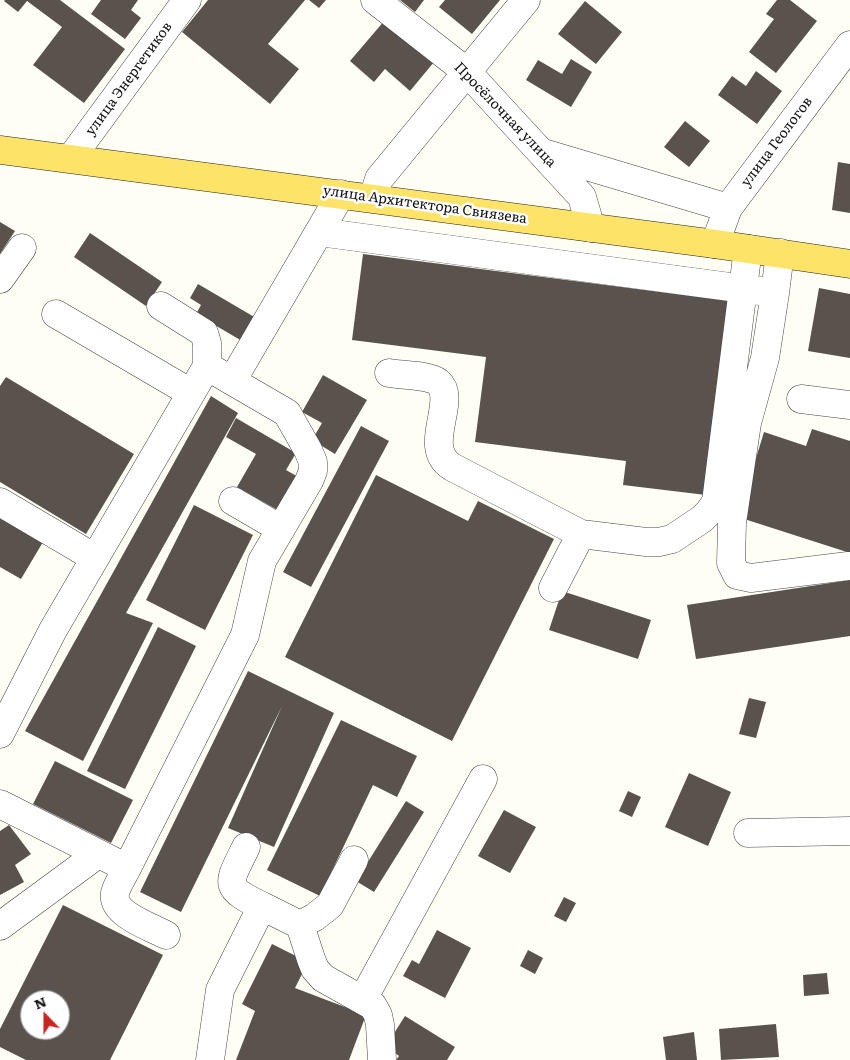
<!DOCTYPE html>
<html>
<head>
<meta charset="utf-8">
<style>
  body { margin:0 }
  #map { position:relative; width:850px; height:1060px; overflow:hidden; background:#fffef5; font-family:Literata,serif }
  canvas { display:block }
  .north { position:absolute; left:20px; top:990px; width:50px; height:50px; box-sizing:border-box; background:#fff; border:1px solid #a0a0a0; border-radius:50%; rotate:338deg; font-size:14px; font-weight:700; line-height:20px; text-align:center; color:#111 }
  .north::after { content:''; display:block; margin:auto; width:18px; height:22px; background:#c82522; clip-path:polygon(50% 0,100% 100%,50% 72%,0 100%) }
</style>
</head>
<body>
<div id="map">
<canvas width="850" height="1060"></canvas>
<div class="north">N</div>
</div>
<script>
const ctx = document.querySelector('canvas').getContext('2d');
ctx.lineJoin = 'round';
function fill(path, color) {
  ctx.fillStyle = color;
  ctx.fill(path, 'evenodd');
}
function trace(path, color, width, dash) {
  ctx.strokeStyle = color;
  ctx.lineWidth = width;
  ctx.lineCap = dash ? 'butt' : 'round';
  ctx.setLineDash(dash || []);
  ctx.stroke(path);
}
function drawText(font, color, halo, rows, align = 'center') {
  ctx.font = font + ' Literata,serif';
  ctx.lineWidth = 5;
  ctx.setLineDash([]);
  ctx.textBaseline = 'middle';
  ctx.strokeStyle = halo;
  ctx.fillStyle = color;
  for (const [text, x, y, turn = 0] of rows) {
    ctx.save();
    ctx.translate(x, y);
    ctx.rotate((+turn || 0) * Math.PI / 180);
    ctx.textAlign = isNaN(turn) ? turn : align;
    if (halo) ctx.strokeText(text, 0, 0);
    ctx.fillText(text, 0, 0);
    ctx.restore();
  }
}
const building = new Path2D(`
  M5,0h55l65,49 -41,54 -51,-38 29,-38 -35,-26 -9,11 -14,-11z
  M101,0h37l-7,10 10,8 -16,21 -34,-25z
  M208,0h97l-37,44 31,25 -29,35 -88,-72z
  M309,0h17l-7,8z
  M400,0h24l-9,12z
  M445,0h55l-28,34 -33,-27z
  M777,0h13l27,21 -41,52 -27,-21 25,-33 -8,-5z
  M585,1l37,31 -26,32 -38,-30z
  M385,20l49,42 -24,29 -25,-22 -11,13 -24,-21z
  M571,59l21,13 -21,35 -45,-27 12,-20 24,14z
  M756,71l26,20 -25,33 -39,-29 14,-19 14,10z
  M685,121l25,20 -21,26 -25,-20z
  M838,162l12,2v49l-18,-3z
  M0,222l15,9 -15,23z
  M90,233l72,49 -16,24 -72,-49z
  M363,254l368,47 -25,194 -83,-10 3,-24 -151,-19 11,-85 -134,-17z
  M198,284l58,34 -14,23 -46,-27 5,-9 -11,-7z
  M819,288l31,6v64l-42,-7z
  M323,375l44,25 -32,54 -23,-14 10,-17 -20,-11z
  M6,377l128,77 -48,80 -86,-52v-96z
  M211,396l27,17 -112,200 27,10 -70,138 -58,-30z
  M236,418l60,35 -10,17 16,9 -19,34 -46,-26 19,-33 -30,-17z
  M361,426l28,15 -78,146 -28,-15z
  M812,429l38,12v112l-112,-36 26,-85 42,14z
  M376,475l92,46 10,-20 76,38 -102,202 -167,-84z
  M194,505l59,30 -48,95 -59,-30z
  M0,516l43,26 -22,37 -21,-12z
  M850,580v56l-154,23 -9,-54z
  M562,591l89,29 -13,39 -89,-29z
  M158,627l38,19 -71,143 -38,-18z
  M248,671l86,42 -60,134 -46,-19 54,-122 -101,206 -41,-20z
  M749,698l17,4 -10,36 -17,-4z
  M341,720l76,36 -20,41 -24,-12 -53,111 -53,-26z
  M55,761l78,39 -22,43 -78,-39z
  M689,773l42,19 -23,54 -43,-19z
  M628,791l13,6 -9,20 -13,-6z
  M406,801l18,11 -50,80 -18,-11z
  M504,810l32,17 -26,46 -32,-17z
  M9,825l22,29 -16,11 9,17 -24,13v-64z
  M564,897l12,6 -10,19 -12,-6z
  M63,905l100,50 -53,105h-84l-26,-13v-18zM30,1000h30v30h-30z
  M437,930l34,18 -26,50 -42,-22 9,-16 7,4z
  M272,944l36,18 -13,26 71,27 -17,45h-113l19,-49 -13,-7z
  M528,950l15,8 -8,16 -15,-8z
  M827,973l2,21 -25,2 -1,-21z
  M405,1016l50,31 -8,13h-51l3,-4 -13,-10z
  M776,1024l3,33 -58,3 -2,-31z
  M694,1032l3,28h-31l-3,-23z`);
const minor = new Path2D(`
  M375,0l92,72 115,125 9,31
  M543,153l185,55
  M71,158l116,-158
  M373,198l6,-19 147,-179
  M319,232l456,61 5,-40
  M715,244l13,-36 122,-163
  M0,279l22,-31
  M775,293l-10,65 -18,65 -15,100 -1,40 6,12 14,3 97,-12
  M161,306l43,27 3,10v23
  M56,314l135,79
  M389,373c11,2 40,2 49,9 21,18 -18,65 14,85l129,67 65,8h13l13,-3 30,-20 7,-7 7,-10 32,-253
  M801,399l49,6
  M233,501l48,28
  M0,502l95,56
  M553,588l28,-54
  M0,734l53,-104 154,-264 25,15 109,-187
  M0,804l127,64 118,-233 17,-74 47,-80 4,-10v-9l-5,-12 -21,-37 -55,-32
  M748,833l102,-2
  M246,847c-18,37 -24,40 16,59
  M127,868c-4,8 -10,17 -12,25 -4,21 36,34 51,42
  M300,925l11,34 4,10 8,9 50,28 5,9 2,10 2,35
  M0,926l98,-72
  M363,999l120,-220
  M210,1060l10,-70 42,-84 38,19 15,-8 15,-12 24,-45`);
const major = new Path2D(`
  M0,150l715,94 135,20`);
const streetNames = [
  ["улица Энергетиков",129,79,-54],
  ["Просёлочная улица",505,115,46],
  ["улица Геологов",777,142,-53],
  ["улица Архитектора Свиязева",425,205,8]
];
fill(building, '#5a534d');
trace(minor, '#444', 29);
trace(major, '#222', 29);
trace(minor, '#fff', 28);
trace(major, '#fde367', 28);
drawText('14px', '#111', '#fff', streetNames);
</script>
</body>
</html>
